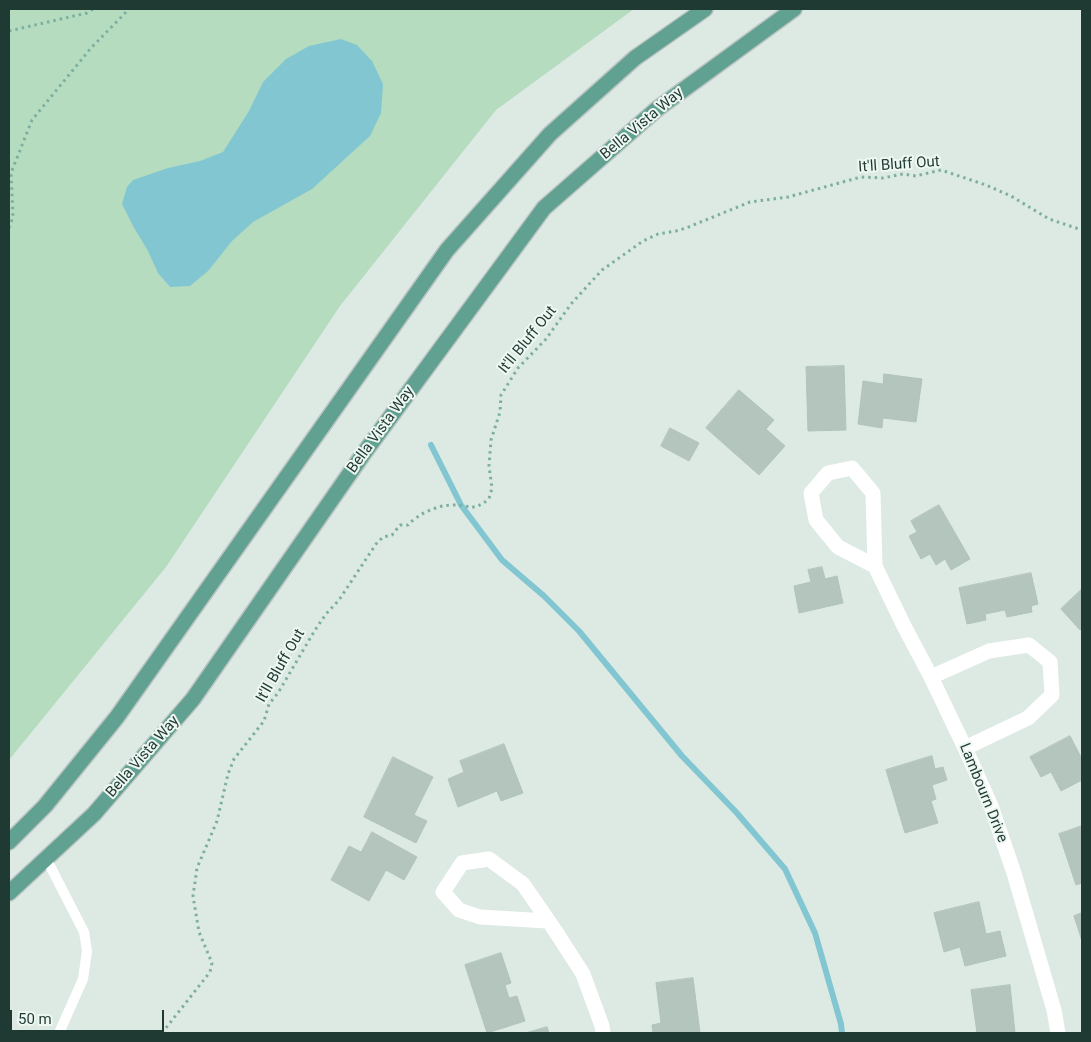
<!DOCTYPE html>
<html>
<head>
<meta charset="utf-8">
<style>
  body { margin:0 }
  #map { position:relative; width:1091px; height:1042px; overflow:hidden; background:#ddeae4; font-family:Roboto,sans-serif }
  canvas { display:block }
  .frame { position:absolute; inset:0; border:10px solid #1e3a32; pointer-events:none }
  .scale { position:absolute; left:10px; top:1010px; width:154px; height:22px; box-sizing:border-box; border:2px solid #1e3a32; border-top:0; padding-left:6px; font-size:15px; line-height:18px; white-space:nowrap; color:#1e3a32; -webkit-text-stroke:4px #eef7f2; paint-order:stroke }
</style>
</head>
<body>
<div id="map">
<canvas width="1091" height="1042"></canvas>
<div class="frame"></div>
<div class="scale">50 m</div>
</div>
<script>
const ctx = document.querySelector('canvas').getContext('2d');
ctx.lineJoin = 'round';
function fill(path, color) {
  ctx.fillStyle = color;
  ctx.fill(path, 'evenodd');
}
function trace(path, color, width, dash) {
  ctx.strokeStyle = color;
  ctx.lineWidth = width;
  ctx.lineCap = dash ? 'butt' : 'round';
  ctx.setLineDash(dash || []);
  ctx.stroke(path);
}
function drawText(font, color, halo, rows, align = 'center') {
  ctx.font = font + ' Roboto,sans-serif';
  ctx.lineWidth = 4;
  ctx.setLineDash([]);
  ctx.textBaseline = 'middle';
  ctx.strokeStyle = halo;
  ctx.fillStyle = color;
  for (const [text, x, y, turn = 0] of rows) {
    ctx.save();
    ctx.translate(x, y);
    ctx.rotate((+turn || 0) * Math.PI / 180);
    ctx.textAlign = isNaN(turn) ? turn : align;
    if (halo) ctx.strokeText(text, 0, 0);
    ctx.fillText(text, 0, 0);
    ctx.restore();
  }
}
const green = new Path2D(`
  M9,9h625l-138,101 -156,196 -174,261 -157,193z`);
const water = new Path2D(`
  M341,39l16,6 15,16 11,23 -2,29 -11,23 -58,53 -59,33 -21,19 -24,30 -18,15 -20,1 -12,-14 -10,-22 -15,-25 -11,-22 5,-17 6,-7 35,-12 32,-7 23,-9 26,-41 14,-29 23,-23 23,-13z`);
const stream = new Path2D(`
  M431,445l30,60 41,55 42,36 35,35 103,125 54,56 49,57 30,64 26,91 1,9`);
const building = new Path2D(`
  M844,366l2,64 -38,1 -2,-64z
  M884,374l38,5 -6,43 -33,-4 -1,10 -24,-4 5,-43 20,3z
  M739,390l35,30 -8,9 19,17 -26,29 -53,-47z
  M670,428l29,15 -10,18 -28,-15z
  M939,505l31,54 -19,11 -6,-11 -9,6 -6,-11 -9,5 -12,-23 8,-4 -6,-11z
  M822,567l3,12 12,-3 6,27 -44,10 -5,-27 17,-4 -3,-12z
  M1031,573l7,31 -7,2 1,6 -25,5 -2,-7 -20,4 1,6 -19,4 -8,-36z
  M1082,589v40l-2,1 -19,-21z
  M1070,736l12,23v21l-21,11 -10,-19 -10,5 -11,-20z
  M504,744l19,49 -22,8 -4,-10 -39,16 -10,-28 16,-7 -4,-11z
  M932,756l3,13 8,-2 4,13 -15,5 4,14 -5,2 7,22 -33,10 -19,-63z
  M393,757l40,20 -19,38 13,6 -11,22 -52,-26z
  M1082,826v57l-6,2 -17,-51z
  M372,832l45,25 -13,23 -18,-10 -17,31 -38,-21 18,-34 12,6z
  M979,902l7,32 14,-3 6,25 -41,10 -5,-19 -16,5 -10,-39z
  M1082,913v28l-8,-25z
  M501,953l10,30 -6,2 4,13 8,-2 8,25 -38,12 -22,-68z
  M693,978l7,55h-47l-1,-8 9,-2 -5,-40z
  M1010,985l5,48h-38l-6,-43z
  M547,1027l2,6h-23z`);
const path = new Path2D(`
  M9,31l78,-18 6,-4
  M9,228l4,-11 -2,-44 21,-53 59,-72 38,-39
  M162,1033l48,-61 2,-9 -13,-31 -6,-36 4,-28 20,-47 11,-47 6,-15 30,-38 5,-17 9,-11 37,-63 11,-16 13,-14 37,-56 7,-7 9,-2 8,-10h8c10,-11 29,-20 44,-20 19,-1 19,8 37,-6l3,-11 -3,-22 2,-26 9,-28 1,-17 17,-27 28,-29 25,-35 31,-34 41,-29 15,-7 18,-3 10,-3 64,-26 38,-5 73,-20 22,1 20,-4 13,2 25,-6 45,15 25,11 38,23 33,11`);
const service = new Path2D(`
  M46,858l38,74 3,19 -4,28 -24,54`);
const minor = new Path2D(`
  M875,566l-37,-19 -22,-27 -5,-27 17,-20 24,-5 21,25 2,73 29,60 27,51 34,71 26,58 23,67 40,137 4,23
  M931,677l58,-26 40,-6 21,17 2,33 -24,23 -63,30
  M548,921l-68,-4 -21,-7 -16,-18 19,-29 27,-4 34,25 33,48 27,42 19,52 1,7`);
const primary = new Path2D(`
  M9,842l36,-36 72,-89 330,-467 103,-116 85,-76 70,-49
  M9,893l85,-79 99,-115 171,-246 180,-245 113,-99 137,-100`);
const streetNames = [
  ["Bella Vista Way",642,124,-40],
  ["It'll Bluff Out",899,165,-4],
  ["It'll Bluff Out",528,340,-51],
  ["Bella Vista Way",381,430,-54],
  ["It'll Bluff Out",281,666,-60],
  ["Bella Vista Way",143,757,-49],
  ["Lambourn Drive",983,793,68]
];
fill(green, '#b5dcbf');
fill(water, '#82c6d2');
trace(stream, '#82c6d2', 6);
fill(building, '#b3c5bd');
trace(building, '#b0c4bb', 1);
trace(primary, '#bcc4c2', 18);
trace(path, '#7caf9f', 3, [2.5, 4]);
trace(service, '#fff', 10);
trace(minor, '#fff', 15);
trace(primary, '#60a191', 15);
drawText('15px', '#1e3a32', '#eef7f2', streetNames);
</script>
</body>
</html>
